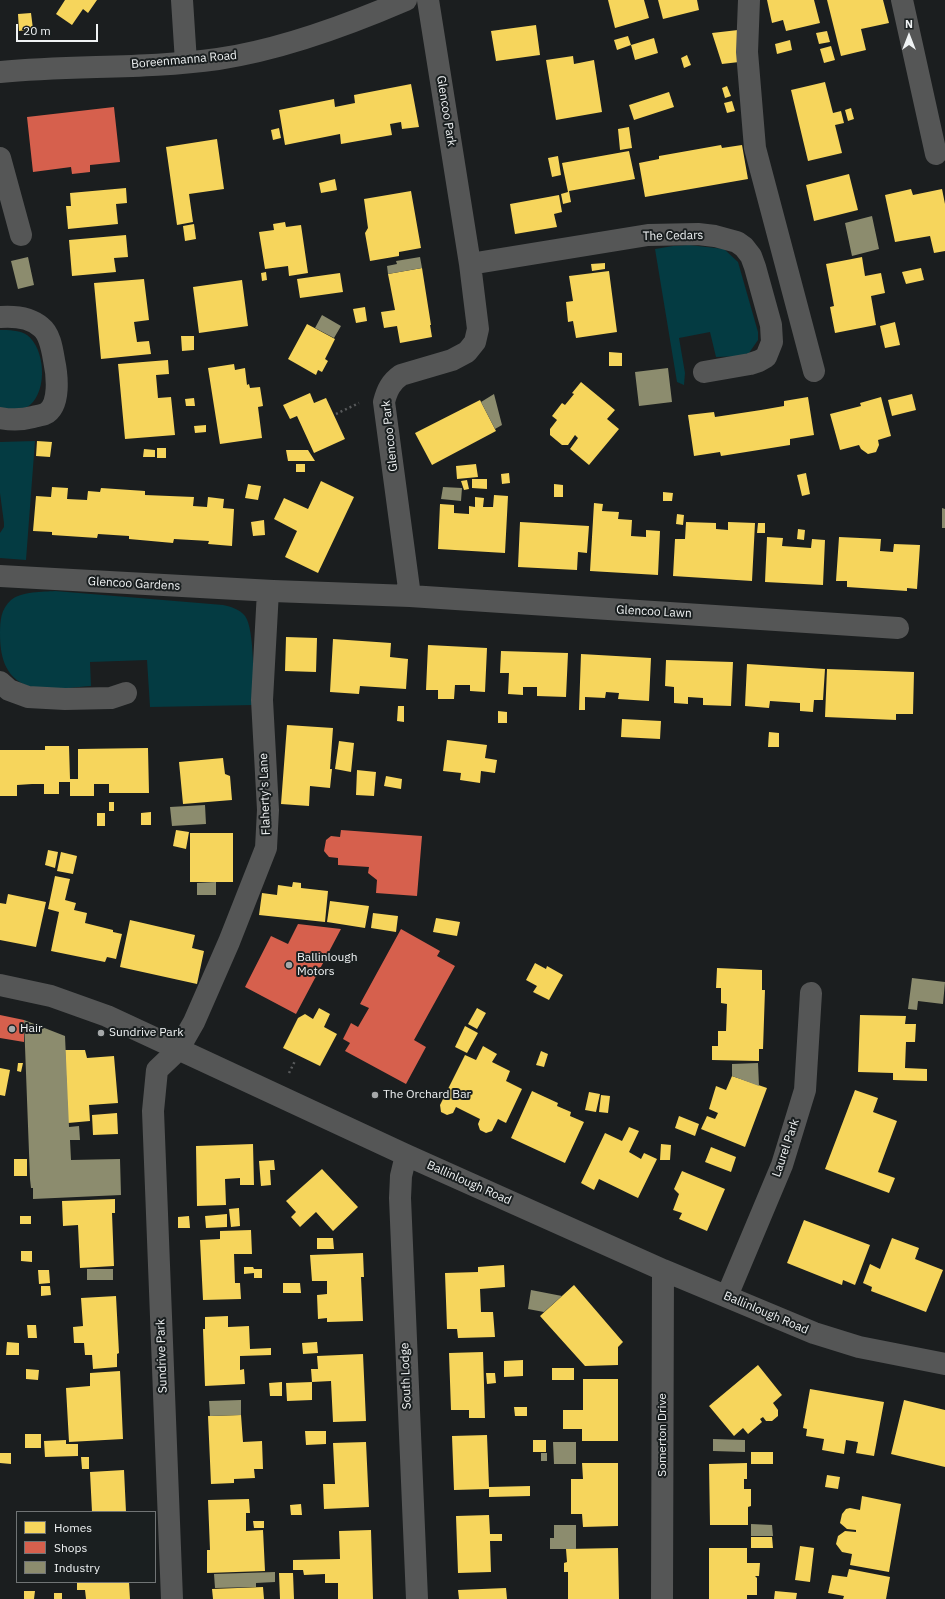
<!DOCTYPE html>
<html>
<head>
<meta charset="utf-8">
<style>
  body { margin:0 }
  #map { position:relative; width:945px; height:1599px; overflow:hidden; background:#1b1e1f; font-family:"IBM Plex Sans",sans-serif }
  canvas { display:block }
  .legend { position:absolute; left:16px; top:1511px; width:140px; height:72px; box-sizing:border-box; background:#1a1f20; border:1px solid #707475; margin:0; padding:5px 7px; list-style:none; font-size:12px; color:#f0f3f4 }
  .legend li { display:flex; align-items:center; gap:8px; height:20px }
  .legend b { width:20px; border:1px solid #707475 }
  .north { position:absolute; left:889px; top:16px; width:40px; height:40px; -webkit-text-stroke:3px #1a1f20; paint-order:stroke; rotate:0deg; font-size:11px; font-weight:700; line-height:16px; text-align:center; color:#f0f3f4 }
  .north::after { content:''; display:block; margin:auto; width:14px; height:18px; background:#f0f3f4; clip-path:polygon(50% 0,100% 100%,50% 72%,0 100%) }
  .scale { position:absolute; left:16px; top:24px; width:82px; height:18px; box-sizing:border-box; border:2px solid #f0f3f4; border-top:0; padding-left:5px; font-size:12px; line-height:14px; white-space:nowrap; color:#f0f3f4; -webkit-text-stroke:3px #1a1f20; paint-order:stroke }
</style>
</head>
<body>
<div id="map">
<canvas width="945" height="1599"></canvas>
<ul class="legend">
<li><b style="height:11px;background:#f6d55c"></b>Homes</li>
<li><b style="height:11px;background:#d6604d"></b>Shops</li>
<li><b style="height:11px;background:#8c8c6e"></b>Industry</li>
</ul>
<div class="north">N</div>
<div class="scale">20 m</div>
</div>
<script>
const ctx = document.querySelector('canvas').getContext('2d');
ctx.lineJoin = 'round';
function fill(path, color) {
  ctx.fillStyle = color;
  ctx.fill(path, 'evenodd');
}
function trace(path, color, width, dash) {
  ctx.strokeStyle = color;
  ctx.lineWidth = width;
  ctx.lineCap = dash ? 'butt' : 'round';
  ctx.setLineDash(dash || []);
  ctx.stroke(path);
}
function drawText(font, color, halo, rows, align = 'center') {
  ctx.font = font + ' "IBM Plex Sans",sans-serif';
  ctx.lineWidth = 4;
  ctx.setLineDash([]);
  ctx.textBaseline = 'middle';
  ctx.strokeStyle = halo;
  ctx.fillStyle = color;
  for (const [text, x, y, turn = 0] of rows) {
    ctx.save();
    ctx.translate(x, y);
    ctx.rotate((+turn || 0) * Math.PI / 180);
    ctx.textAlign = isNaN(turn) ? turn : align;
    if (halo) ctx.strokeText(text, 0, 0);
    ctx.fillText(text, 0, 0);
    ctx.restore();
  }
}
const green = new Path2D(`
  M689,245l35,4 14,13 20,70v8l-9,13 -8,3 -25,1 -6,-25 -31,6 6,35 -1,12 -7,-3 -22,-133 18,-3z
  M0,330c9,0 19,0 27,5 18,13 21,55 3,70 -8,6 -20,4 -30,4z
  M35,441l-9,119 -26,-2v-25l4,-6v-4l-4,-30v-51z
  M55,591l168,14c9,2 16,4 22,11 10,13 8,70 9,89l-104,2 -3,-47 -57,2 1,24c-18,1 -46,6 -63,0 -24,-9 -28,-31 -28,-53 0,-13 1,-24 11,-33 11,-9 32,-8 44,-9z`);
const homes = new Path2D(`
  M65,0h32l-9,13 -5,-4 -11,16 -16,-11z
  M608,0h36l5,18 -34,10z
  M658,0h39l2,10 -36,9z
  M767,0h47l6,23 -34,8 -3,-11 -11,3z
  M827,0h56l6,23 -28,6 5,21 -25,6z
  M31,13l2,16 -14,2 -1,-17z
  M536,25l4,30 -44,6 -5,-30z
  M738,30l1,32 -17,2 -10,-31z
  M827,31l3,11 -11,2 -3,-11z
  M628,36l3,9 -14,5 -3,-10z
  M654,38l4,15 -23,7 -4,-15z
  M790,40l2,10 -15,4 -2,-10z
  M831,46l4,14 -11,3 -4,-14z
  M687,55l4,10 -7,3 -3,-10z
  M573,56l1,8 20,-4 8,52 -46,8 -10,-60z
  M825,82l8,31 8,-2 3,12 -9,2 7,28 -34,8 -17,-71z
  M411,84l8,43 -17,2 -1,-7 -11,2 2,11 -51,9 -1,-10 -55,11 -6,-35 55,-11 1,8 20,-4 -1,-8z
  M727,86l4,10 -6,2 -3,-10z
  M669,92l5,15 -40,13 -5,-15z
  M732,101l3,10 -8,2 -3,-10z
  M851,108l3,11 -6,2 -3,-11z
  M629,127l3,21 -12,2 -2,-21z
  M279,128l2,10 -8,2 -2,-10z
  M217,139l7,50 -35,5 4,28 -16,3 -11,-78z
  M721,145l1,3 20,-3 6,34 -103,18 -6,-34 20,-4v-3z
  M629,151l6,28 -66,12 2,11 -8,2 -2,-10 7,-2 -6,-29z
  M558,156l3,19 -9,2 -4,-19z
  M849,174l9,36 -44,11 -8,-36z
  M335,179l2,11 -16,3 -2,-10z
  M126,188l1,15 -11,1 2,20 -50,5 -2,-23h5l-1,-13z
  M911,189l2,6 29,-6 3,15v47l-11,2 -4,-17 -35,6 -10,-47z
  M411,191l10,57 -22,4v4l-29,5 -5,-28 3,-5 -4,-29z
  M559,195l3,17 -8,2 3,13 -42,7 -5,-30z
  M285,222l1,5 15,-2 7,48 -19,3 -1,-10 -23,3 -6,-37 15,-2 -1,-6z
  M194,224l2,15 -11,2 -2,-15z
  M126,235l2,22 -14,1 2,14 -44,4 -3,-36z
  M862,257l3,19 16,-3 4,20 -14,3 5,29 -41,8 -5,-26 4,-1 -8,-42z
  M605,263v6l-13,2 -1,-7z
  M422,268l9,57h-1l2,12 -32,6 -3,-17 -13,2 -3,-16 14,-2 -7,-36z
  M921,268l3,12 -18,4 -4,-12z
  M609,271l8,61 -41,6 -3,-17 -5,1 -2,-20 7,-1 -4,-25z
  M266,272l1,8 -5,1 -1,-8z
  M340,273l3,19 -43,6 -3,-19z
  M144,279l5,41 -15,2 3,20 12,-1 2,13 -50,5 -7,-76z
  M242,280l6,46 -49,7 -6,-46z
  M365,307l2,14 -11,2 -3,-14z
  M895,322l5,23 -15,3 -5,-22z
  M307,324l28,15 -10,20 3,2 -6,11 -4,-2 -2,5 -28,-16z
  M181,336h13v14l-12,1z
  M609,352l13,1v13h-13z
  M168,360l1,14 -13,1 2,23 13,-1 4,38 -50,4 -7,-75z
  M234,364l1,6 10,-2 2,17 2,-1 1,4 10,-1 3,19 -5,1 4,31 -42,6 -12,-76z
  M581,382l34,28 -8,9 12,10 -30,36 -19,-16 8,-11 -3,-3 -7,10h-6l-12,-10v-6l7,-9 -5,-4 10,-13 3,2 9,-11 -2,-1z
  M310,393l4,10 12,-5 19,41 -31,14 -17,-37 -7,3 -7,-14z
  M912,394l4,16 -24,6 -4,-16z
  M808,397l6,38 -24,4v6l-69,11 -1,-4 -26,4 -6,-41 26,-3 1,5 46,-7 23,-4v-5z
  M881,397l10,39 -13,4 1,5 -3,7 -8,2 -7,-5 -2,-4 -19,5 -10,-36 31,-8 -1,-3z
  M194,398l1,8h-9l-1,-7z
  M480,400l16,31 -64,34 -17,-32z
  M206,425v7l-11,1 -1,-7z
  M37,441l15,1 -2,15 -14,-1z
  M157,448h9v10h-9z
  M144,449l11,1v7h-12z
  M286,450h22l7,11h-27z
  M296,464h9v8h-9z
  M476,464l2,13 -21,2 -1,-13z
  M509,473l1,10 -8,1 -1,-10z
  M806,473l4,21 -8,2 -5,-21z
  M472,479h15v10l-15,-1z
  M467,480l2,9 -5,1 -3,-9z
  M321,481l33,16 -36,76 -33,-16 12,-26 -23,-12 10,-21 24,11z
  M248,484l13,2 -3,14 -13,-2z
  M554,484l9,1v12h-9z
  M52,487l16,1 -1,11 20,1 1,-9 12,1 1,-4 44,3v4l49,2 -1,9 14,1 1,-10 16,2 -1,9 11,1 -2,37 -24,-2 1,-3 -35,-2 -1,4 -44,-4v-3l-31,-2 -1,4 -45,-3v-3l-19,-1 3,-35 15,1z
  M663,492l10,1 -1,8h-9z
  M494,495l14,1 -3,57 -67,-4 2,-45 14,1v8l15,1v-8l6,1v-10l9,1 -1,9h10z
  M594,503l9,1 -1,7 17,1 -1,7 14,1 -1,16 15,1v-7l14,1 -2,44 -68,-4z
  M677,514l7,1 -1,10 -7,-1z
  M264,520l1,15 -12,1 -2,-14z
  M520,522l69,4 -2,27 -9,-1 -1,18 -59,-3z
  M686,522l30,1v6l12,1v-8l27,1 -3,58 -79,-5 2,-37h10z
  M758,523h7v10h-8z
  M798,529l7,1 -1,10 -7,-1z
  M767,537l16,1 -1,8 29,2 1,-9 13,1 -2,45 -58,-3z
  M839,537l42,2 -1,12 13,1 1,-8 26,1 -3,44 -10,-1v3l-60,-4v-6h-11z
  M286,637l31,1 -1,34 -31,-1z
  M333,639l58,4 -1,14 18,2 -2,30 -46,-3 -1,8 -29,-2z
  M428,645l59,3 -2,44 -15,-1v-6h-15l-1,14h-16v-9h-12z
  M501,651l67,2 -2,44 -29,-1v-9h-14v8l-15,-1 1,-21h-9z
  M581,654l70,4 -2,43 -31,-2 1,-6 -13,-1 -1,6 -20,-1v13h-6z
  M666,660l67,2 -2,44 -28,-1v-7l-15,-1v7l-14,-1v-16l-9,-1z
  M747,664l78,5 -2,31h-9l-1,12 -13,-1v-8l-30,-2 -1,7 -24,-2z
  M827,669l87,3 -1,42h-17v6l-71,-3z
  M398,706h6v16l-7,-1z
  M498,711l9,1v11h-9z
  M622,719l39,2 -1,18 -39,-2z
  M287,725l46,3 -3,41h2l-2,19 -20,-2 -1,20 -28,-2z
  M769,732l10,1v14h-11z
  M447,740l40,5 -2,13 12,2 -2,13 -14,-2 -1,12 -20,-3 1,-7 -18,-2z
  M339,741l15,2 -3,29 -16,-3z
  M45,746h24l1,33h8v-30l70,-1 1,45h-40v-9h-15v12h-24v-14h-11v12h-15v-10h-12l-15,1v11h-17v-46h45z
  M223,758l2,16 5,2 2,24 -49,4 -4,-42z
  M357,770l19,2 -2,24 -18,-1z
  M386,776l16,3 -1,10 -17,-3z
  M109,802h5v9h-5z
  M151,812v13h-10v-12z
  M97,813h8v13h-8z
  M176,830l13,2 -3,17 -13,-3z
  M190,833h43v49h-43z
  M48,850l10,2 -3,16 -10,-3z
  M61,852l16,4 -4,18 -16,-3z
  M55,876l15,3 -5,21 11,3 -2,7 13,3 -2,10 28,7v2l9,2 -6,25 -9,-2 -2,5 -54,-11 8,-39 -11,-3z
  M293,882l8,1v5l27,3 -3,31 -66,-7 3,-22 15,2 1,-10 14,2z
  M8,894l38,8 -10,45 -36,-7v-37l6,1z
  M330,901l39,5 -4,22 -38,-6z
  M373,913l25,3 -2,16 -25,-4z
  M436,918l24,4 -3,14 -24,-4z
  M130,920l65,15 -3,13 12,3 -7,33 -77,-17z
  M535,963l11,6 1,-3 16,9 -14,25 -16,-8 4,-6 -11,-6z
  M717,968l45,2v20h3l-2,59h-4v12l-47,-1v-14h6v-15h8l1,-27 -6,-1v-15h-5z
  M319,1008l11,6 -6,13 13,7 -17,32 -37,-18 15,-30 7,-4 8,5z
  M477,1008l9,5 -9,16 -9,-5z
  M860,1015l46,1 -1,8h11l-1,18h-9l-1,26 22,1v12l-34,-1v-7l-35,-1z
  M465,1026l13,7 -11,20 -12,-6z
  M483,1046l14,8 -5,8 18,9 -4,10 16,8 -16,34 -8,-4 -6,12 -6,2 -6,-3 -2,-6 2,-5 -24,-12 -3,6 -6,2 -6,-3 -1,-7 25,-50 11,5z
  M65,1050h20l2,8 27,-2 4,47 -29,2 1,16 -22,2z
  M541,1051l7,3 -4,13 -8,-2z
  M18,1063h5l-2,9 -4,-1z
  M0,1068l10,2 -5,26 -5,-1z
  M732,1076l35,12 -22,59 -44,-18 6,-13 8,3 3,-6 -9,-4 7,-23 10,4z
  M855,1090l23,8 -5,14 24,9 -19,51 17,6 -6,15 -64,-24z
  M532,1091l26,12 -1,3 14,6 -1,4 14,6 -19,41 -54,-25z
  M589,1092l11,2 -4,18 -11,-2z
  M601,1095l9,1 -2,17 -9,-1z
  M117,1113l1,21 -25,1 -1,-20z
  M679,1116l20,8 -4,12 -20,-8z
  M629,1127l10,4 -10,21 12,7 3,-6 13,6 -19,39 -39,-19 -5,11 -13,-7 24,-50 17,8z
  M253,1144l1,41h-14v-7l-15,1 1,26 -29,1 -1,-60z
  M661,1144l10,1 -1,15h-10z
  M711,1147l25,10 -5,15 -26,-10z
  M14,1159h13v17h-13z
  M274,1160l1,10h-5l1,15 -10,1 -2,-25z
  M322,1169l36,38 -25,24 -17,-19 -16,15 -9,-10 5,-5 -10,-11z
  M682,1171l43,18 -18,42 -28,-12 3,-6 -9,-3 6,-16 -5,-5z
  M115,1199v14h-3l2,53 -34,2 -2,-43 -15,1 -1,-25z
  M239,1208l1,18 -9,1 -2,-18z
  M227,1214v13l-21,1 -1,-12z
  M20,1216h11v8h-11z
  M189,1216l1,12h-12v-11z
  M804,1220l66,25 -15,40 -12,-5 -1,5 -55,-22z
  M251,1230l1,24h-18l1,29h5l1,16 -38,1 -3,-60 20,-1v-8z
  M317,1238h16l1,11h-17z
  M892,1238l27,10 -4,11 28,11 -17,42 -55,-21 1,-4 -9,-4 7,-19 10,5z
  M21,1251h11v11l-11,-1z
  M363,1253l1,24h-3l2,44 -36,1v-4l-9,1 -1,-24 10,-1v-13h-15l-2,-26z
  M504,1265l1,22 -25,2 1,23h12l2,25 -37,1 -1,-9h-10l-2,-56 33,-1v-5z
  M244,1267h9l1,2h8v9h-8v-5l-10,1z
  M38,1270h11l1,13 -11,1z
  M283,1283h17l1,10h-18z
  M574,1285l49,57 -5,5v18l-33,1 -45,-50z
  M41,1286h9l1,9 -10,1z
  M116,1296l3,57 -2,1v13l-24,2 -1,-14h-7l-1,-12h-10l-1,-16 10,-1 -2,-28z
  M228,1316v11l21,-1 1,23 21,-1v7l-31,1v14l4,-1 1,15 -40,2 -2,-57h2v-12z
  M27,1325h9l1,13h-9z
  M7,1342l12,1v12h-13z
  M317,1342l1,11 -15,1 -1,-11z
  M483,1352l2,66h-16v-8h-18l-2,-57z
  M363,1354l3,67 -33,1 -2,-41 -19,1 -1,-13h7l-1,-13z
  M523,1360v16l-19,1v-16z
  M758,1365l24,30 -9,8 5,7v6l-6,5h-6l-3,-4 -3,2 2,3 -14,12 -5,-6 -9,8 -25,-30z
  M552,1368h22v12h-22z
  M26,1369l13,1 -1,10 -12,-1z
  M120,1371l3,68 -54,3 -3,-54 24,-2v-13z
  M486,1373h9l1,10 -9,1z
  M583,1379h35v62h-36v-12h-19v-19h20z
  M282,1382v14h-12l-1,-13z
  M312,1382v18l-25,1 -1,-18z
  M810,1389l74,13 -10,54 -18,-3 2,-11 -12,-2 -2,14 -22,-4 2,-11 -18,-3 1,-7 -4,-1z
  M904,1400l41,10v57l-54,-13z
  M514,1407h13v9h-12z
  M241,1415l2,27 19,-1 1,28h-9l1,9 -21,1v4l-23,1 -3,-68z
  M305,1431h21v13l-20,1z
  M25,1434h16v14h-16z
  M487,1435l2,52 41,-1v10l-41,1v-8l-35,1 -2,-54z
  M66,1440v4h12v12l-33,1 -1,-16z
  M533,1440h13v12h-13z
  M366,1442l3,65 -45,2 -1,-25h12l-2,-41z
  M751,1452h22v12h-22z
  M0,1453h11v11l-11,-1z
  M81,1457h8v12h-7z
  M582,1463h36v63l-35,1 -1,-13h-11v-35h12z
  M747,1463v16h-3v10h7v17l-3,1v18h-38l-1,-61z
  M124,1470l2,42h-34l-2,-40z
  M827,1475l13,2 -2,12 -13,-2z
  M862,1496l39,8 -12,68 -39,-7 2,-11 -10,-2 -6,-8 2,-8 7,-5 11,1v-2l-9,-1 -7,-6 2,-9 4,-5 4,-1 10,2z
  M249,1499l1,14h-4v18l17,-1 2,41 -58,2v-23h3l-2,-50z
  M301,1504l1,11h-11l-1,-10z
  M489,1515l1,19h12v7h-12l1,31 -33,1 -2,-57z
  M253,1521h11v7h-10z
  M371,1530l2,69h-35v-16h-13v-9l-21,1 -1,-5h-10v-10l47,-1 -1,-28z
  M751,1537h21l1,11h-22z
  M800,1546l14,2 -4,34 -15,-2z
  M618,1548l1,51h-51v-27h-4v-9l3,-1 -1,-13z
  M709,1548h38v15h13l-1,13h-4l2,2v17h-10v4h-38z
  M849,1569l41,8 -4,22h-43l1,-3 -16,-3 4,-18 15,2z
  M279,1573h14l1,26h-14z
  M129,1582l1,17h-44l-1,-9h-8v-7z
  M263,1587l1,12h-51l-1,-10z
  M506,1588l1,11h-48l-1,-9z
  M24,1591h11l-1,8h-10z
  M775,1591l22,2 -1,6h-22z
  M54,1593h8v6h-8z`);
const shops = new Path2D(`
  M114,107l6,55 -30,3v7l-18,2 -1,-7 -38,5 -6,-55z
  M341,830l81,6 -5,60 -41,-3 1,-13 -9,-7 1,-6 -31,-2v-7l-9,-1 -5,-6 2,-11 5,-4 9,1z
  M298,924l43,5 -45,85 -51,-27 26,-51 17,8z
  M401,929l39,22 -3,5 18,10 -41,74 12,7 -20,37 -61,-33 5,-8 -7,-4 8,-16 7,4 11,-19 -9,-4z
  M0,1015l24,5v22l-24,-4z`);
const industry = new Path2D(`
  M872,216l7,33 -27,7 -7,-33z
  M28,257l6,28 -16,4 -7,-28z
  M420,257l2,11 -34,6 -1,-8 10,-2 -1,-3z
  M322,315l19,11 -7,12 -19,-10z
  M668,368l4,34 -33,4 -4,-34z
  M494,394l8,31 -7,4 -14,-27z
  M443,487l19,1 -1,13 -20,-2z
  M942,508l3,1v19h-3z
  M205,805l1,19 -34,2 -2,-19z
  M216,882v13h-19v-12z
  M912,978l33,4 -2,22 -25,-3 -1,9 -9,-1z
  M24,1020l41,16 4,91 10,-1 1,14h-10l1,20 49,-1 1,36 -88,4v-11h-2l-1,-9z
  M758,1063l1,23 -27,-10v-12z
  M87,1269h26v11h-26z
  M531,1290l31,6 -18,16 -16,-3z
  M241,1400v15l-31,1 -1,-15z
  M713,1439l32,1v12l-32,-1z
  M553,1442h23v22h-22z
  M541,1453h6v8h-6z
  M751,1524l21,1 1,11h-22z
  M554,1525h22v24h-26v-11h4z
  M275,1572v10l-19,1v4l-41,1 -1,-14z`);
const path = new Path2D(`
  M336,414l23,-11
  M289,1073l6,-12`);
const minor = new Path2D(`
  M182,0l4,62
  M749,0l-2,52 8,96 59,223
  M902,0l34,154
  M0,158l21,77
  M470,264l178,-29 50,-1 17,2 22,6 7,5 7,9 4,11 16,58 1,17 -6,15 -7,4 -9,3 -46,8
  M0,317c14,-1 30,0 41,10 9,7 11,21 13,33 3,14 7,46 -9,54 -3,1 -8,2 -12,3 -11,3 -22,3 -33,1
  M0,576l273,15 137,5 -26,-194c3,-12 7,-20 17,-27l51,-15 15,-8 8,-10 3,-13 -8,-65 -42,-264
  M410,596l488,32
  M0,682l9,8 19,7 37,2 46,-1 15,-5
  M0,985l51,11 56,20 299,139 257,115 151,63 45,14 86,17
  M406,1155l-5,21 -1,22 17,401
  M727,1296l55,-131 23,-75 6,-97
  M172,1599l-19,-488 4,-41 21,-20 16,-28 35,-80 37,-94 2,-38 -6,-110 6,-109
  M662,1599l1,-329`);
const major = new Path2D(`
  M0,72c72,-7 147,-3 218,-13 62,-9 130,-34 188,-59`);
const markers = [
  [289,965,4,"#a5a8a9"],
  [12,1029,4,"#a5a8a9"],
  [101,1033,4,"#a5a8a9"],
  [375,1095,4,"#a5a8a9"]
];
const streetNames = [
  ["Boreenmanna Road",184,60,-5],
  ["Glencoo Park",446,111,81],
  ["The Cedars",673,236,-1],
  ["Glencoo Park",390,436,-96],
  ["Glencoo Gardens",134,584,3],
  ["Glencoo Lawn",654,612,3],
  ["Flaherty's Lane",265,794,-92],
  ["Laurel Park",786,1148,-71],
  ["Ballinlough Road",469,1183,24],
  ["Ballinlough Road",766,1313,23],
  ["Sundrive Park",162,1356,-92],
  ["South Lodge",406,1376,-92],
  ["Somerton Drive",663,1435,-90]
];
const poiNames = [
  ["Ballinlough",297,958],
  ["Motors",297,972],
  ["Hair",20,1029],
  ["Sundrive Park",109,1033],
  ["The Orchard Bar",383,1095]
];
fill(green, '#043b42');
fill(homes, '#f6d55c');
fill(shops, '#d6604d');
fill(industry, '#8c8c6e');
trace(path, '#585a5b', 2.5, [2, 3]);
trace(minor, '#555656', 22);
trace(major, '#565757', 22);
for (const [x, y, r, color] of markers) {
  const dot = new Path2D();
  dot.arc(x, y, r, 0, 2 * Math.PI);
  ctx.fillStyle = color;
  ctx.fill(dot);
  trace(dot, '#1a1f20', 1.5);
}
drawText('12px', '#f0f3f4', '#1a1f20', streetNames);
drawText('12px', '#f0f3f4', '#1a1f20', poiNames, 'left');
</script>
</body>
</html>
